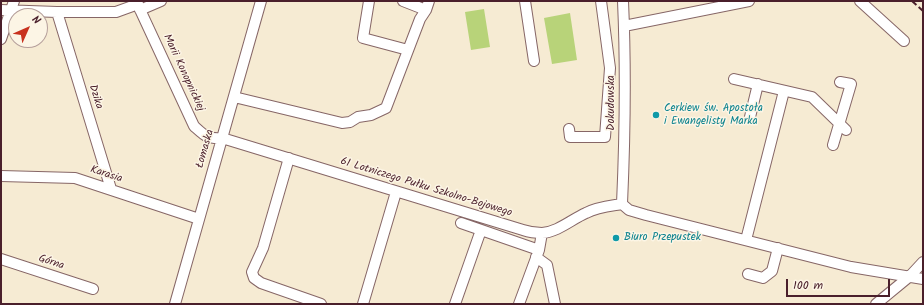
<!DOCTYPE html>
<html>
<head>
<meta charset="utf-8">
<style>
  body { margin:0 }
  #map { position:relative; width:924px; height:305px; overflow:hidden; background:#f6ebd3; font-family:Kalam,sans-serif }
  canvas { display:block }
  .frame { position:absolute; inset:0; border:2px solid #4a1f2b; pointer-events:none }
  .north { position:absolute; left:8px; top:8px; width:40px; height:40px; box-sizing:border-box; background:#fcf5e5; border:1px solid #b59f9b; border-radius:50%; rotate:45deg; font-size:11px; font-weight:700; line-height:16px; text-align:center; color:#4a1f2b }
  .north::after { content:''; display:block; margin:auto; width:14px; height:18px; background:#c8321e; clip-path:polygon(50% 0,100% 100%,50% 72%,0 100%) }
  .scale { position:absolute; left:786px; top:279px; width:104px; height:18px; box-sizing:border-box; border:2px solid #4a1f2b; border-top:0; padding-left:5px; font-size:12px; line-height:14px; white-space:nowrap; color:#4a1f2b; -webkit-text-stroke:3px #fcf5e5; paint-order:stroke }
</style>
</head>
<body>
<div id="map">
<canvas width="924" height="305"></canvas>
<div class="frame"></div>
<div class="north">N</div>
<div class="scale">100 m</div>
</div>
<script>
const ctx = document.querySelector('canvas').getContext('2d');
ctx.lineJoin = 'round';
function fill(path, color) {
  ctx.fillStyle = color;
  ctx.fill(path, 'evenodd');
}
function trace(path, color, width, dash) {
  ctx.strokeStyle = color;
  ctx.lineWidth = width;
  ctx.lineCap = dash ? 'butt' : 'round';
  ctx.setLineDash(dash || []);
  ctx.stroke(path);
}
function drawText(font, color, halo, rows, align = 'center') {
  ctx.font = font + ' Kalam,sans-serif';
  ctx.lineWidth = 3;
  ctx.setLineDash([]);
  ctx.textBaseline = 'middle';
  ctx.strokeStyle = halo;
  ctx.fillStyle = color;
  for (const [text, x, y, turn = 0] of rows) {
    ctx.save();
    ctx.translate(x, y);
    ctx.rotate((+turn || 0) * Math.PI / 180);
    ctx.textAlign = isNaN(turn) ? turn : align;
    if (halo) ctx.strokeText(text, 0, 0);
    ctx.fillText(text, 0, 0);
    ctx.restore();
  }
}
const green = new Path2D(`
  M484,9l6,38 -19,3 -6,-38z
  M570,13l7,47 -25,4 -8,-46z`);
const minor = new Path2D(`
  M136,1l58,125c11,10 13,13 28,12l301,92c6,2 12,3 19,3 16,-1 30,-14 44,-20 11,-6 24,-7 36,-9
  M369,1l-6,37 45,12
  M403,1l23,9
  M525,1l9,60
  M860,1l44,40
  M1,10l56,2h59l22,-8
  M140,10l21,-9
  M57,12l54,177
  M624,26l125,-25
  M1,39l13,-38
  M734,79l78,18 34,33
  M234,97l108,26 8,-1 8,-5 13,-2 15,-7 34,-89 6,-9 3,-9
  M750,117l8,-33
  M569,129l1,8h35l5,-69 -9,-67
  M833,145l18,-61 -11,-2
  M289,158l-26,90 -11,24 2,6 7,5 60,21
  M1,176l74,2 124,41
  M622,204l7,6 17,5 205,52 72,12
  M622,204c3,-67 4,-135 1,-203
  M461,223l78,27
  M746,240l38,-149
  M536,257l11,8 8,39
  M1,259l92,30
  M748,274l15,4 9,-7 6,-23
  M175,304l86,-303
  M363,304l33,-112
  M455,304l26,-74
  M519,304l20,-54 3,-17
  M876,304l34,-28 13,-14`);
const rail = new Path2D(`
  M912,1l11,10`);
const markers = [
  [656,115,4,"#0f9aa8"],
  [616,238,4,"#0f9aa8"]
];
const streetNames = [
  ["Marii Konopnickiej",183,73,65],
  ["Dzika",95,97,73],
  ["Dokudowska",612,103,-90],
  ["Łomaska",206,149,-74],
  ["Karasia",106,175,18],
  ["61 Lotniczego Pułku Szkolno-Bojowego",426,188,17],
  ["Górna",51,263,18]
];
const cultureNames = [
  ["Cerkiew św. Apostoła",664,109],
  ["i Ewangelisty Marka",664,122],
  ["Biuro Przepustek",624,238]
];
fill(green, '#b8d379');
trace(minor, '#866666', 12);
trace(minor, '#fff', 10);
trace(rail, '#4a1f2b', 2, [6, 3]);
for (const [x, y, r, color] of markers) {
  const dot = new Path2D();
  dot.arc(x, y, r, 0, 2 * Math.PI);
  ctx.fillStyle = color;
  ctx.fill(dot);
  trace(dot, '#fcf5e5', 1.5);
}
drawText('11px', '#4a1f2b', '#fcf5e5', streetNames);
drawText('11px', '#0d838f', '#fcf5e5', cultureNames, 'left');
</script>
</body>
</html>
